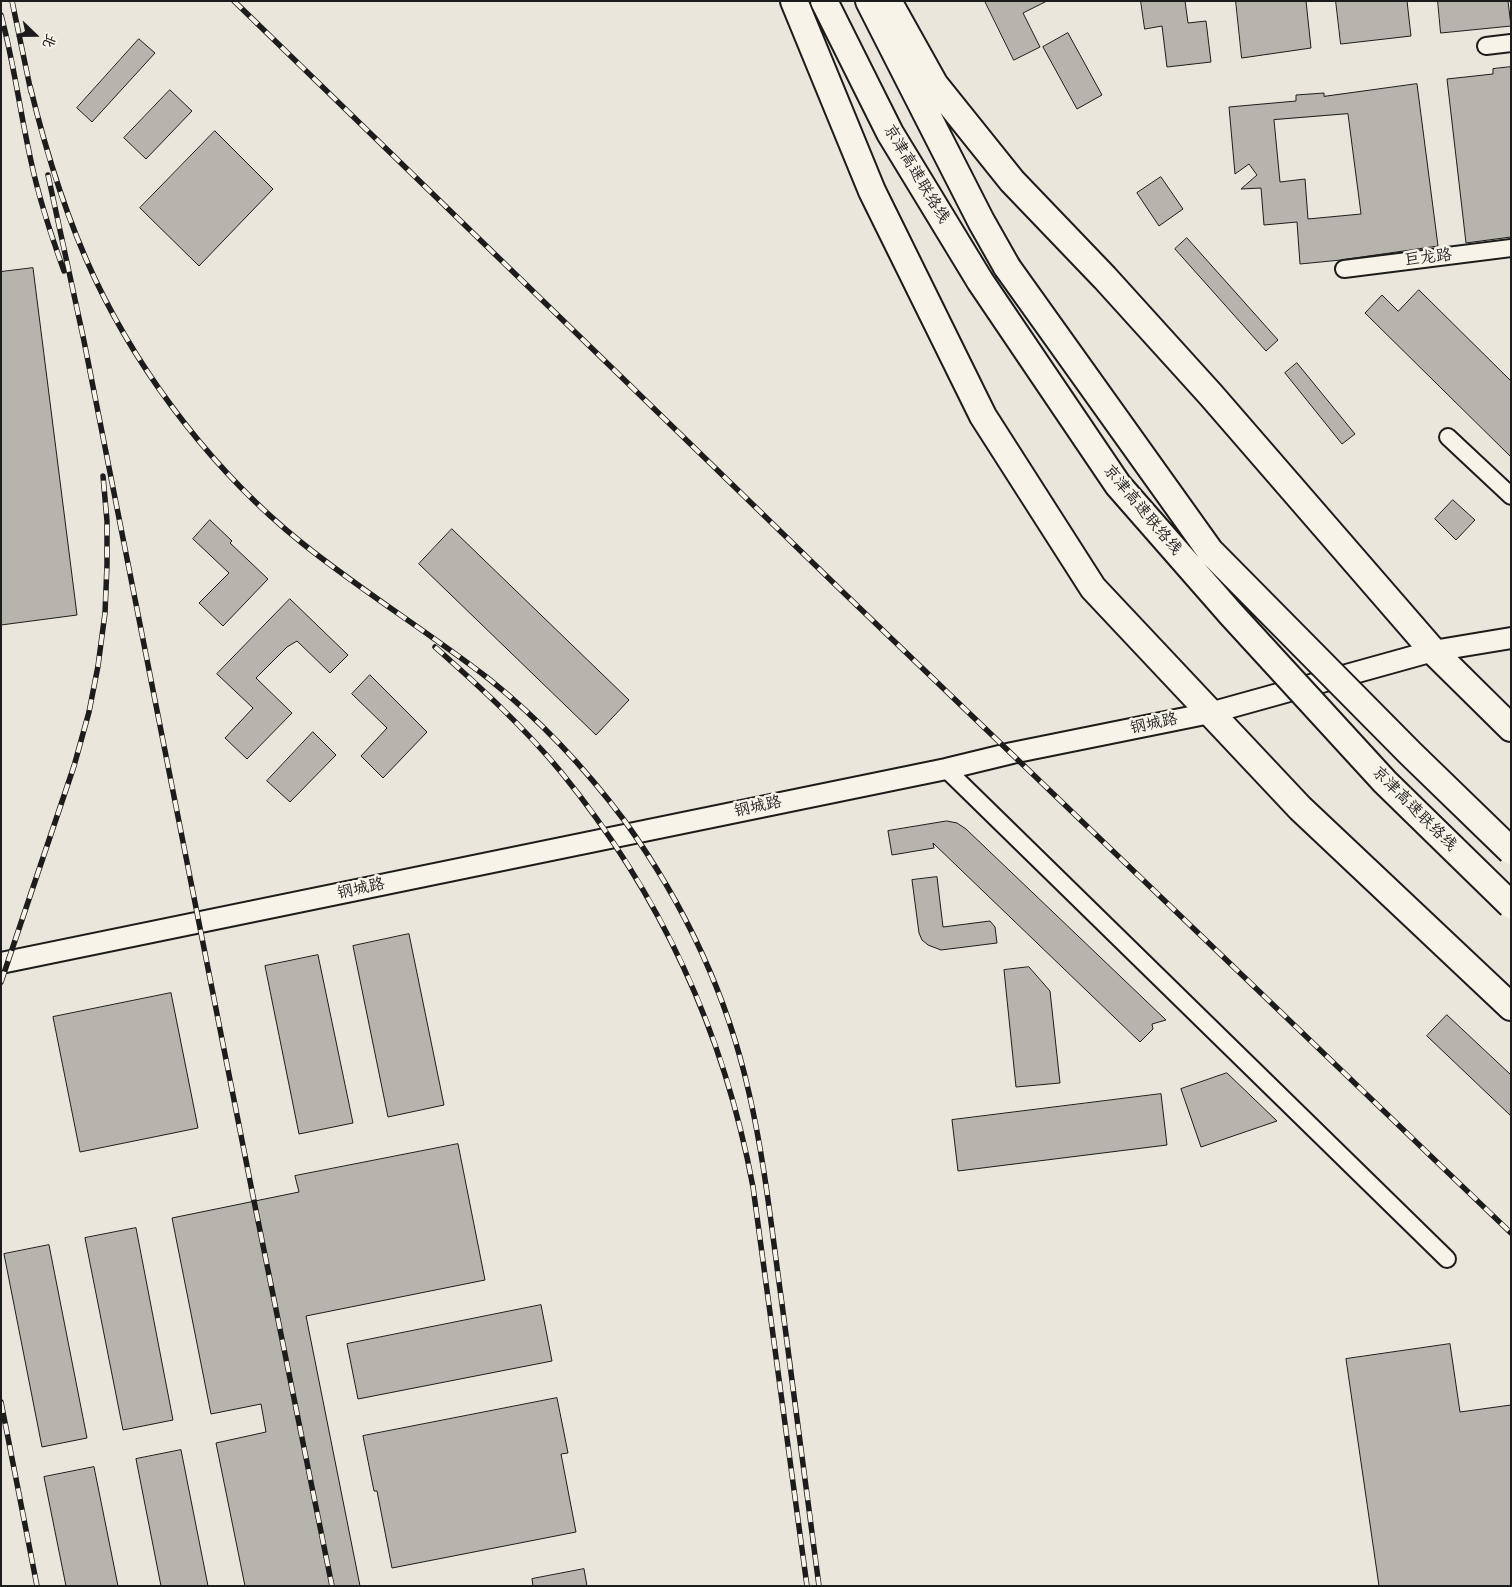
<!DOCTYPE html>
<html>
<head>
<meta charset="utf-8">
<style>
  body { margin:0 }
  #map { position:relative; width:1512px; height:1587px; overflow:hidden; background:#eae6dc; font-family:"Balsamiq Sans","LXGW WenKai TC",sans-serif }
  canvas { display:block }
  .frame { position:absolute; inset:0; border:2px solid #1c1c1c; pointer-events:none }
  .north { position:absolute; left:10px; top:10px; width:50px; height:50px; -webkit-text-stroke:4px #f7f3e8; paint-order:stroke; rotate:112deg; font-size:14px; font-weight:700; line-height:20px; text-align:center; color:#1c1c1c }
  .north::after { content:''; display:block; margin:auto; width:18px; height:22px; background:#1c1c1c; clip-path:polygon(50% 0,100% 100%,50% 72%,0 100%) }
</style>
</head>
<body>
<div id="map">
<canvas width="1512" height="1587"></canvas>
<div class="frame"></div>
<div class="north">北</div>
</div>
<script>
const ctx = document.querySelector('canvas').getContext('2d');
ctx.lineJoin = 'round';
function fill(path, color) {
  ctx.fillStyle = color;
  ctx.fill(path, 'evenodd');
}
function trace(path, color, width, dash) {
  ctx.strokeStyle = color;
  ctx.lineWidth = width;
  ctx.lineCap = dash ? 'butt' : 'round';
  ctx.setLineDash(dash || []);
  ctx.stroke(path);
}
function drawText(font, color, halo, rows, align = 'center') {
  ctx.font = font + ' "Balsamiq Sans","LXGW WenKai TC",sans-serif';
  ctx.lineWidth = 5;
  ctx.setLineDash([]);
  ctx.textBaseline = 'middle';
  ctx.strokeStyle = halo;
  ctx.fillStyle = color;
  for (const [text, x, y, turn = 0] of rows) {
    ctx.save();
    ctx.translate(x, y);
    ctx.rotate((+turn || 0) * Math.PI / 180);
    ctx.textAlign = isNaN(turn) ? turn : align;
    if (halo) ctx.strokeText(text, 0, 0);
    ctx.fillText(text, 0, 0);
    ctx.restore();
  }
}
const building = new Path2D(`
  M985,1h62l-24,12 17,34 -26,13z
  M1141,1h44l3,22 18,-2 5,41 -44,5 -5,-41 -17,3z
  M1236,1h70l5,47 -69,10z
  M1336,1h71l4,35 -70,8z
  M1438,1h70l3,25 -70,7z
  M1068,33l34,62 -25,14 -34,-62z
  M139,39l16,14 -63,69 -15,-14z
  M1511,67v170l-45,6 -19,-164 46,-5v-5z
  M1417,84l21,162 -97,14 -41,4 -3,-42 -33,3 -3,-37 -20,1 16,-14 -8,-11 -14,10 -6,-67 67,-6v-6l28,-2v3zM1348,114l13,100 -53,5 -3,-40 -25,3 -6,-62z
  M170,90l22,21 -46,48 -22,-21z
  M215,131l58,58 -74,77 -59,-58z
  M1161,177l22,32 -24,17 -22,-33z
  M1187,238l91,102 -12,11 -91,-102z
  M33,268l44,347 -76,10v-353z
  M1419,290l92,91v76l-146,-144 17,-18 16,16z
  M1297,363l58,71 -13,10 -57,-71z
  M1453,500l22,20 -19,20 -21,-21z
  M210,520l22,21 -2,2 38,36 -45,47 -24,-23 30,-30 -36,-34z
  M452,529l177,171 -33,35 -177,-171z
  M290,599l58,56 -18,18 -33,-32 -10,6 -31,31 36,35 -45,46 -22,-21 28,-30 -36,-34z
  M370,675l57,57 -44,46 -22,-22 26,-28 -35,-34z
  M313,732l23,23 -46,47 -23,-21z
  M947,821l10,2 9,6 200,191 -14,4 1,5 -13,13 -207,-199 1,5 -42,7 -4,-24z
  M937,877l6,50 47,-6 5,6 2,16 -56,7 -13,-5 -6,-5 -3,-7 -7,-53z
  M409,934l35,171 -56,12 -35,-171z
  M318,955l35,168 -54,11 -34,-168z
  M1029,967l21,24 10,92 -44,4 -12,-117z
  M171,993l27,135 -118,24 -27,-135z
  M1447,1015l64,60v41l-84,-80z
  M1227,1073l50,48 -76,26 -20,-58z
  M1161,1094l6,51 -209,26 -6,-51z
  M458,1144l27,136 -179,36 54,270h-115l-29,-143 50,-11 -5,-28 -50,10 -39,-196 127,-26 -4,-16z
  M136,1228l37,192 -50,10 -38,-192z
  M49,1245l38,193 -45,9 -38,-193z
  M541,1305l11,56 -194,38 -11,-55z
  M1450,1344l10,68 51,-7v181h-132l-33,-227z
  M557,1398l11,55 -7,1 15,78 -184,36 -15,-77h-3l-11,-55z
  M181,1450l27,136h-47l-25,-127z
  M94,1467l24,119h-52l-22,-109z
  M584,1569l3,17h-54l-1,-7z`);
const minor = new Path2D(`
  M1486,46l25,-3
  M1344,269l167,-21
  M1448,437l63,59
  M946,769l501,490`);
const tertiary = new Path2D(`
  M1,963l945,-194 66,-16 198,-40 223,-62 78,-13`);
const trunk = new Path2D(`
  M794,1l78,190 111,225 110,172 207,220 211,199
  M824,1l66,132 90,148
  M869,1l112,220 26,46
  M888,1l47,84 77,96 93,97 106,117 222,256 78,77`);
const rail = new Path2D(`
  M12,1l19,91
  M234,1l611,593 666,639
  M1,15c13,48 19,97 30,146 8,38 20,74 33,110
  M30,86c16,66 36,131 65,193 47,99 121,195 207,264 60,48 126,89 187,136 51,41 96,89 135,141 59,82 103,174 125,273 16,69 23,140 33,211 12,94 25,188 37,282
  M48,175l36,166 169,855 79,390
  M435,647c44,39 88,79 126,125 100,123 163,259 192,415l54,399
  M1,982l73,-216 15,-54 9,-46 7,-53 2,-48v-44l-4,-45
  M1,1402l36,184`);
const trunkBridge = new Path2D(`
  M1007,267l203,284 200,202 101,98
  M980,281l138,204 113,129 154,168 126,123`);
const streetNames = [
  ["京津高速联络线",916,174,59],
  ["巨龙路",1428,258,-7],
  ["京津高速联络线",1142,510,50],
  ["钢城路",1154,724,-12],
  ["钢城路",758,807,-12],
  ["京津高速联络线",1414,809,45],
  ["钢城路",361,889,-12]
];
fill(building, '#b6b4ac');
trace(building, '#1c1c1c', 1);
trace(minor, '#1c1c1c', 20);
trace(tertiary, '#1c1c1c', 24);
trace(trunk, '#1c1c1c', 30);
trace(minor, '#f7f3e8', 16);
trace(tertiary, '#f7f3e8', 20);
trace(trunk, '#f7f3e8', 26);
trace(rail, '#1c1c1c', 5.5);
trace(rail, '#f7f3e8', 4, [11]);
trace(trunkBridge, '#1c1c1c', 30, []);
trace(trunkBridge, '#f7f3e8', 26);
drawText('16px', '#1c1c1c', '#f7f3e8', streetNames);
</script>
</body>
</html>
